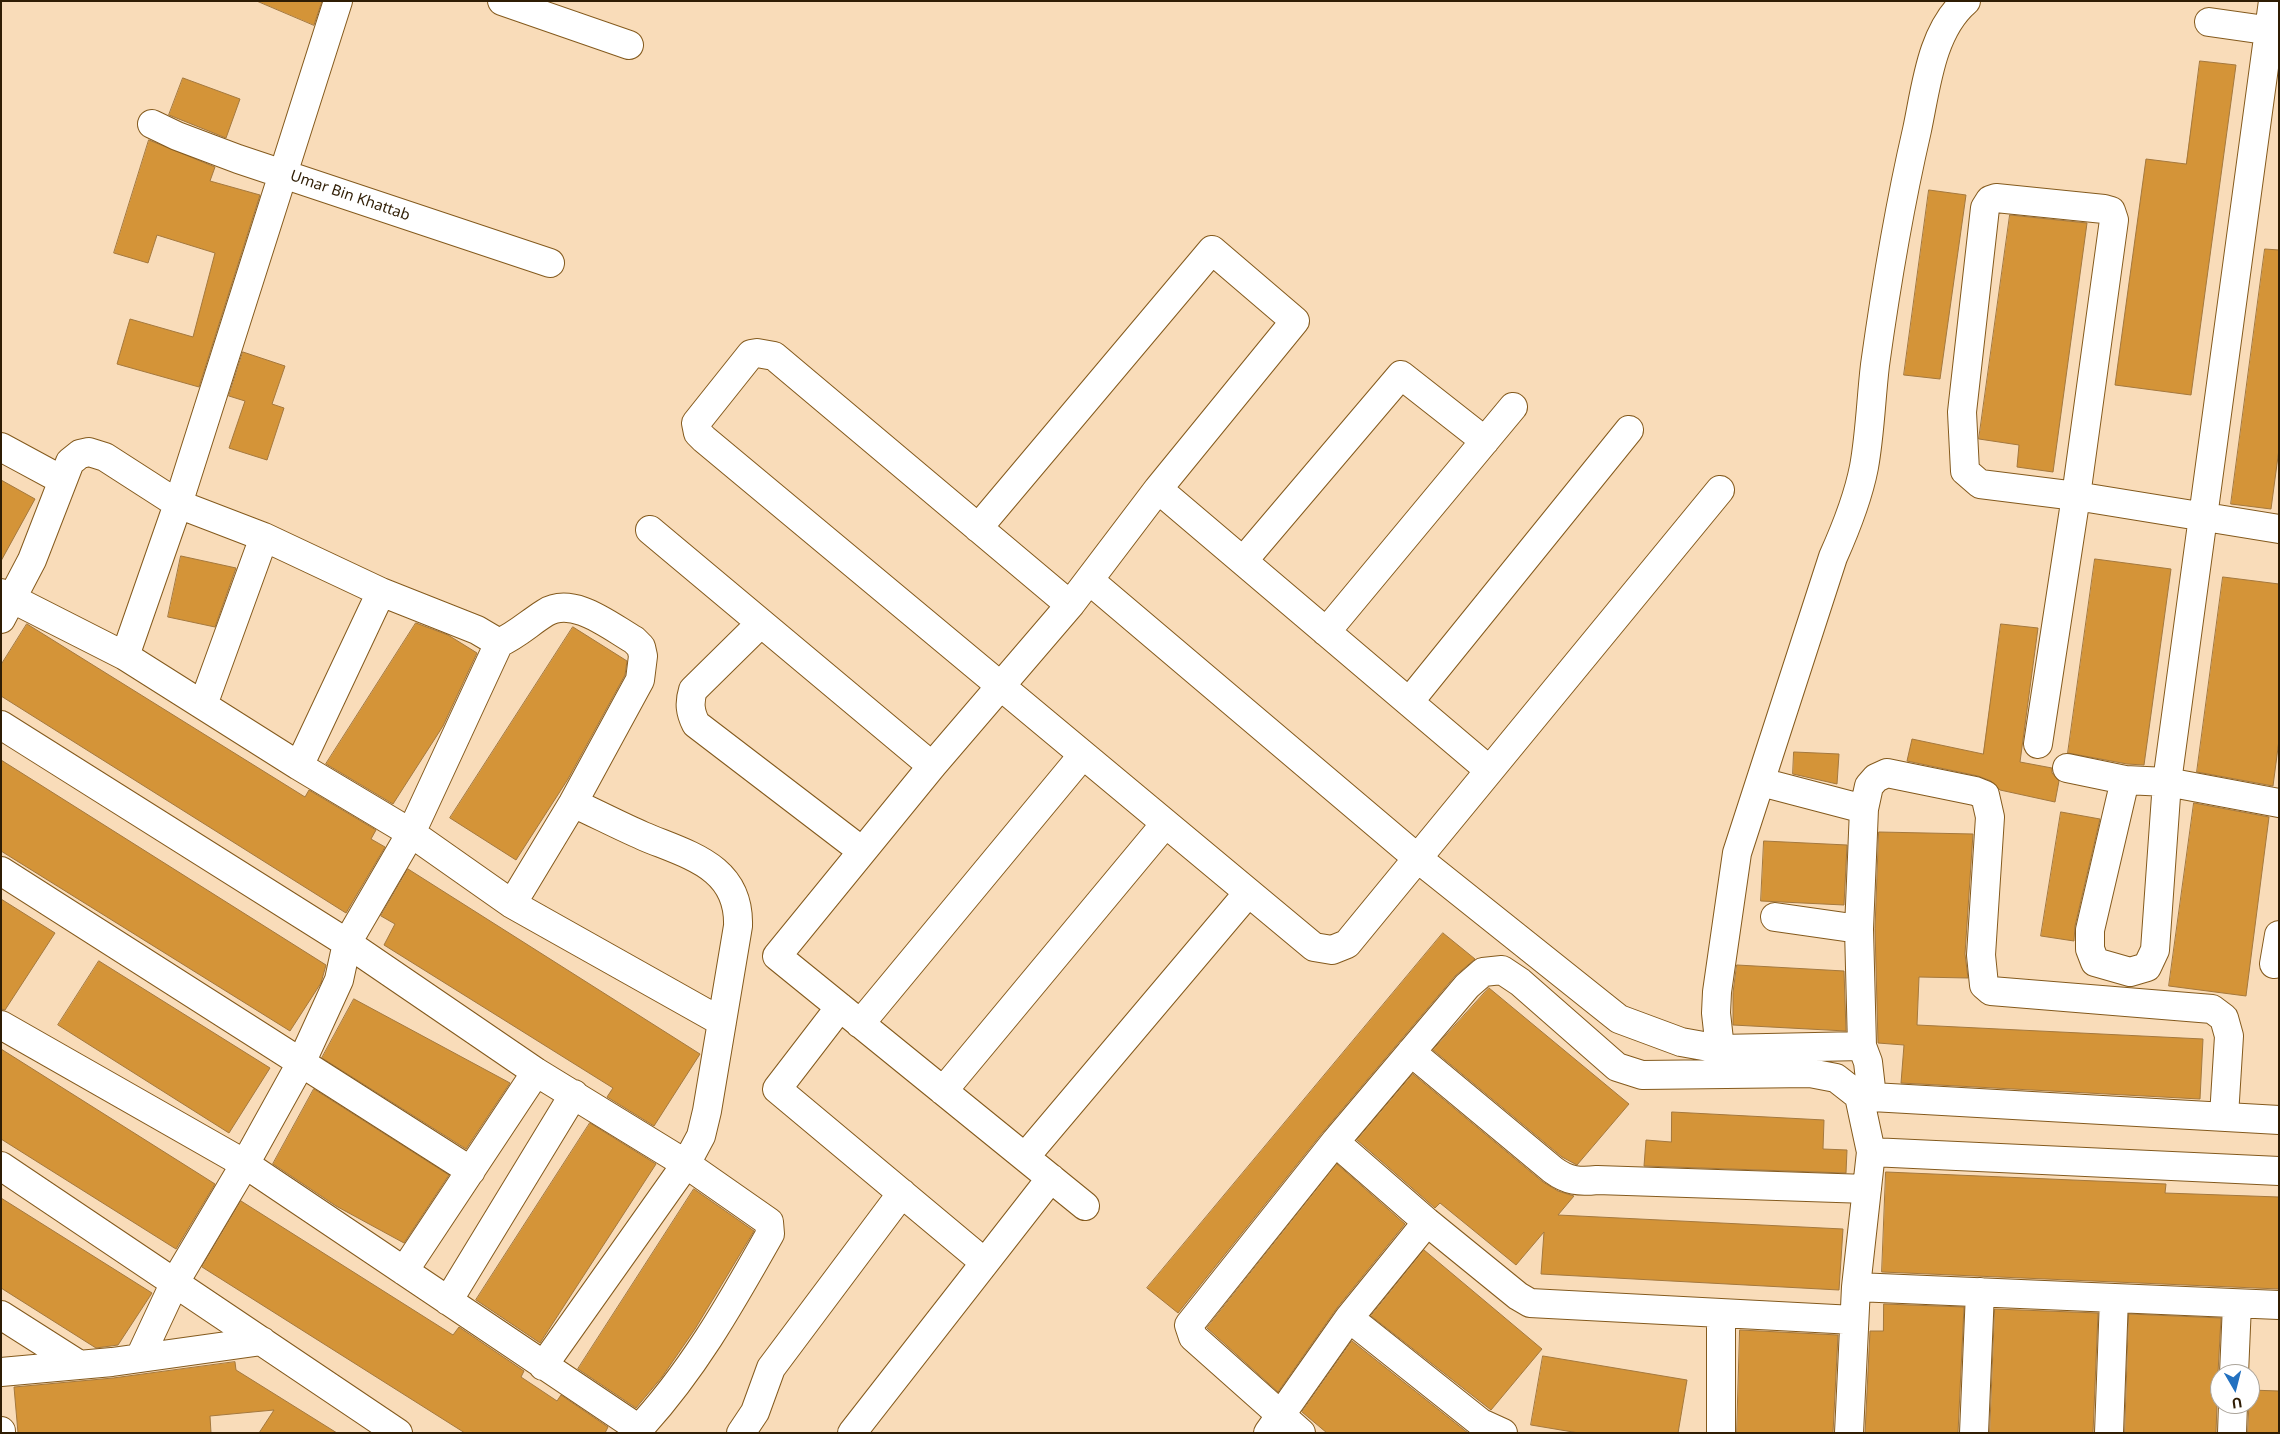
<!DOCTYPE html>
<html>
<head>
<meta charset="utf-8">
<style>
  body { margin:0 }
  #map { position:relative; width:2280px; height:1434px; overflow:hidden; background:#f9dcb9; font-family:"Noto Sans",sans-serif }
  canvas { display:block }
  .frame { position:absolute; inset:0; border:2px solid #2f1d04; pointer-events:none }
  .north { position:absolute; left:2210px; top:1364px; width:50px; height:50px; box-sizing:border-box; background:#fff; border:1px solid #aca59b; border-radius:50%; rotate:172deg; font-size:14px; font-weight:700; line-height:20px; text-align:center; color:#2f1d04 }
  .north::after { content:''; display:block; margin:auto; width:18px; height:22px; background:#2371c0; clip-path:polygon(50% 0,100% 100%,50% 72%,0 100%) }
</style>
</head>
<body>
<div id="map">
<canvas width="2280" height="1434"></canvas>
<div class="frame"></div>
<div class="north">U</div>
</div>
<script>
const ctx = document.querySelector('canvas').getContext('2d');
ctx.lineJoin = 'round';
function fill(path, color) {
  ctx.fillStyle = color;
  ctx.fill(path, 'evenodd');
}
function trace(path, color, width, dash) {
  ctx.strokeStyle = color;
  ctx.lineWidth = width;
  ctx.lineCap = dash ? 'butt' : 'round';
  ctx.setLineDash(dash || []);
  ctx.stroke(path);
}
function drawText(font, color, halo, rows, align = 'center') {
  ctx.font = font + ' "Noto Sans",sans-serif';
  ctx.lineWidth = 4.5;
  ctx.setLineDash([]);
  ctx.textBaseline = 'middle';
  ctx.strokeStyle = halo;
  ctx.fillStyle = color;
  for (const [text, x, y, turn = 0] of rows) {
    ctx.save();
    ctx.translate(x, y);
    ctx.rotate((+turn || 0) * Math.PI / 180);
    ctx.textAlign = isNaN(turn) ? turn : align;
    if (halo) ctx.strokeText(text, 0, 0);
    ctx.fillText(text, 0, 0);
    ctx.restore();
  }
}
const building = new Path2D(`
  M257,1h65l-8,24z
  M2200,61l36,4 -45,330 -76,-10 31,-226 40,5z
  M183,78l57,21 -14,39 -57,-23z
  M149,140l66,27 -5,14 50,14 -61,192 -82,-23 13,-45 63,18 22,-84 -58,-18 -9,28 -34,-10z
  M1929,190l37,5 -26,184 -36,-4z
  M2010,215l77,8 -34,249 -36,-5 2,-22 -40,-6z
  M2265,249l14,1v199l-8,60 -40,-5z
  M243,352l42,14 -13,38 12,4 -17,52 -38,-12 16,-47 -16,-5z
  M1,480l34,19 -34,62z
  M181,556l55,12 -21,59 -47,-10z
  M2095,559l76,10 -27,196 -17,-1 -59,-11z
  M2223,577l56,7v156l-6,46 -76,-14z
  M416,623l32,12 29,18 -34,73 -50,78 -67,-40z
  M27,624l278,173 4,-7 67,40 -5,9 14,8 -39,66 -345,-217v-31z
  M2001,624l37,4 -18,134 32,6v5l7,8 -4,21 -55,-12 -9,-9 -13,-5 -71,-15 5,-22 71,15z
  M573,627l54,34 -2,14 -57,104 -52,81 -66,-42z
  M1794,752l45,2 -2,30 -44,-10z
  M1,760l325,205 -5,18 -31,48 -289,-180z
  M2194,803l75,14 -23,179 -77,-10z
  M2061,812l39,7 -25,107 -1,15 -33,-5z
  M1879,832l94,2 -8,120 3,24 -49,-1 -2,48 286,14 -3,60 -299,-16 3,-38 -26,-2 -3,-114z
  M1764,841l83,4 -3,60 -83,-4z
  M408,869l292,185 -46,72 -47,-29 6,-9 -229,-143 11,-21 -14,-8z
  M1,899l54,34 -50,77 -4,-1z
  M1443,933l32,26 -20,17 -132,156 -145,181 -31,-25z
  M99,961l171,107 -41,65 -171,-108z
  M1737,965l107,6 2,60 -113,-6v-32z
  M1489,988l140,116 -52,61 -15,-8 -129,-107z
  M354,999l156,84 -44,66 -144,-91z
  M1,1049l214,135 -39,65 -175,-110z
  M1413,1074l130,108 15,9 16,5 -16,19 285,14 -4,61 -298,-16 3,-42 -28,33 -76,-62 -5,5 -78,-68z
  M314,1089l135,86 -45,68 -68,-37 -63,-42z
  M1672,1112l152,8 -1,29 24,1 -1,23 -202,-7 2,-26 25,2z
  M590,1123l66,41 -116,179 -64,-43z
  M1337,1164l68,60 -68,84 -59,84 -71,-64z
  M1886,1172l280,12 -1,9 114,4v92l-397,-17z
  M694,1189l60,42 -59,98 -33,48 -26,31 -58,-39z
  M1,1198l151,95 -34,52 -22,3 -95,-60z
  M241,1201l212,134 6,-8 65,44 -3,6 36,24 4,-6 47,32 -3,6h-140l-263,-166z
  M1424,1250l118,99 -51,61 -120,-94z
  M1884,1304l80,3 -6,126h-93l5,-102h13z
  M1995,1309l103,4 -5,120h-103z
  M2129,1314l92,4 -3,55 2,22 -3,8 -1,30h-91z
  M1740,1330l98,5 -5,98h-96z
  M1352,1341l116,92h-141l-25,-21z
  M1543,1356l144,24 -9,53h-99l-48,-8z
  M235,1362l1,8 101,63h-78l15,-23 -64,6 1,17h-193l-4,-46 99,-9z
  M2250,1390l29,1v42h-31z`);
const minor = new Path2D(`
  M502,1l127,44
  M2273,1l-106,781 -12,168 -8,17 -17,5 -35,-10 -5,-13v-19l35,-150 42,2 112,21
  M2209,22l70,10
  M152,124l25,12 61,23 312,104
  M1,447l61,33
  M1158,489l331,281
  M978,528l234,-278 83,71 -137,168 -88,116 -138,161 -155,190 308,250
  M650,530l282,236
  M1243,561l158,-186 84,66
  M1089,580l327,277 203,162 62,23 39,7 142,-3 6,16 4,35
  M1,593l124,63 174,110 112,67 101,71 210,118
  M1070,605l-296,-249 -17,-3 -6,1 -55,69 2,10 6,6 610,508 18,3 15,-6 373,-454
  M1,619l31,-59 38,-98 10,-8 9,-2 16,5 73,47 86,33 117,55 96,38 22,13c18,-8 30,-20 46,-30 28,-18 66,14 89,27l7,7 2,9 -3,24 -67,123 -61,101
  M761,623l-68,67c-4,13 -3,22 3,34l166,127
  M1326,632l187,-225
  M125,656l53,-152 160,-503
  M1409,702l220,-272
  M203,705l61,-168
  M1,725l346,218 189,129 150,92 83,58 1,12c-40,71 -79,140 -135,199
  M2038,744l38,-248 38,-276 -3,-9 -7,-2 -108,-11 -6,2 -5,8 -23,204 3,59 15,13 96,12 203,33
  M299,766l82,-174
  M2067,768l58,12
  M1761,782l103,27
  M1,871l470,300
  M1775,917l84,12
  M2274,964l5,-29
  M840,1007l-63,82 207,173
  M860,1024l222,-268
  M1,1025l244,139 394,265
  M1862,1046l-3,-117 5,-120 5,-23 7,-8 11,-5 88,18 10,4 5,22 -9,138 3,30 7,6 221,18 12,9 5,18 -5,80
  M1720,1049l-4,-36 1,-21 20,-139 96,-296c13,-29 25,-59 31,-90 6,-33 7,-68 11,-102 11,-79 24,-157 42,-235 9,-42 14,-99 49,-129
  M1411,1052l142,118c15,11 26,12 44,10l270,9
  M943,1091l222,-267
  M1335,1142l92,80 91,74 12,7 324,17
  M1871,1152l408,19
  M1025,1157l223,-264
  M1,1166l397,267
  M404,1271l132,-199
  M1856,1287l423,18
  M448,1301l126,-207
  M1721,1313v120
  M1,1315l77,49
  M1349,1318l132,105 22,10
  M140,1357l35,-75 70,-118 56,-101 38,-83 8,-37 64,-110 88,-190
  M543,1366l143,-202 15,-28 6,-25 31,-185c2,-60 -50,-71 -95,-90 -23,-10 -46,-22 -70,-33
  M1,1372l111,-10 150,-21
  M2234,1374l3,-70
  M1,1431v2
  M741,1433l14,-21 16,-44 131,-175
  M852,1433l199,-255
  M1268,1433l81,-115 78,-96
  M1301,1433l-108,-96 -4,-12 146,-183 132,-156 16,-14 19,-2 18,12 97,85 25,8 168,-2 26,5 23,18 13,1 407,23
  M1849,1433l7,-146 15,-135 -12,-56
  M1974,1433l6,-141
  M2109,1433l5,-135
  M2232,1433l1,-29`);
const streetNames = [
  ["Umar Bin Khattab",350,196,19]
];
fill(building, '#d49438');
trace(building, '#a4783d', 1);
trace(minor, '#845a1d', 30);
trace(minor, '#fff', 28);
drawText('15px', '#2f1d04', '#fff', streetNames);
</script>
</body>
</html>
